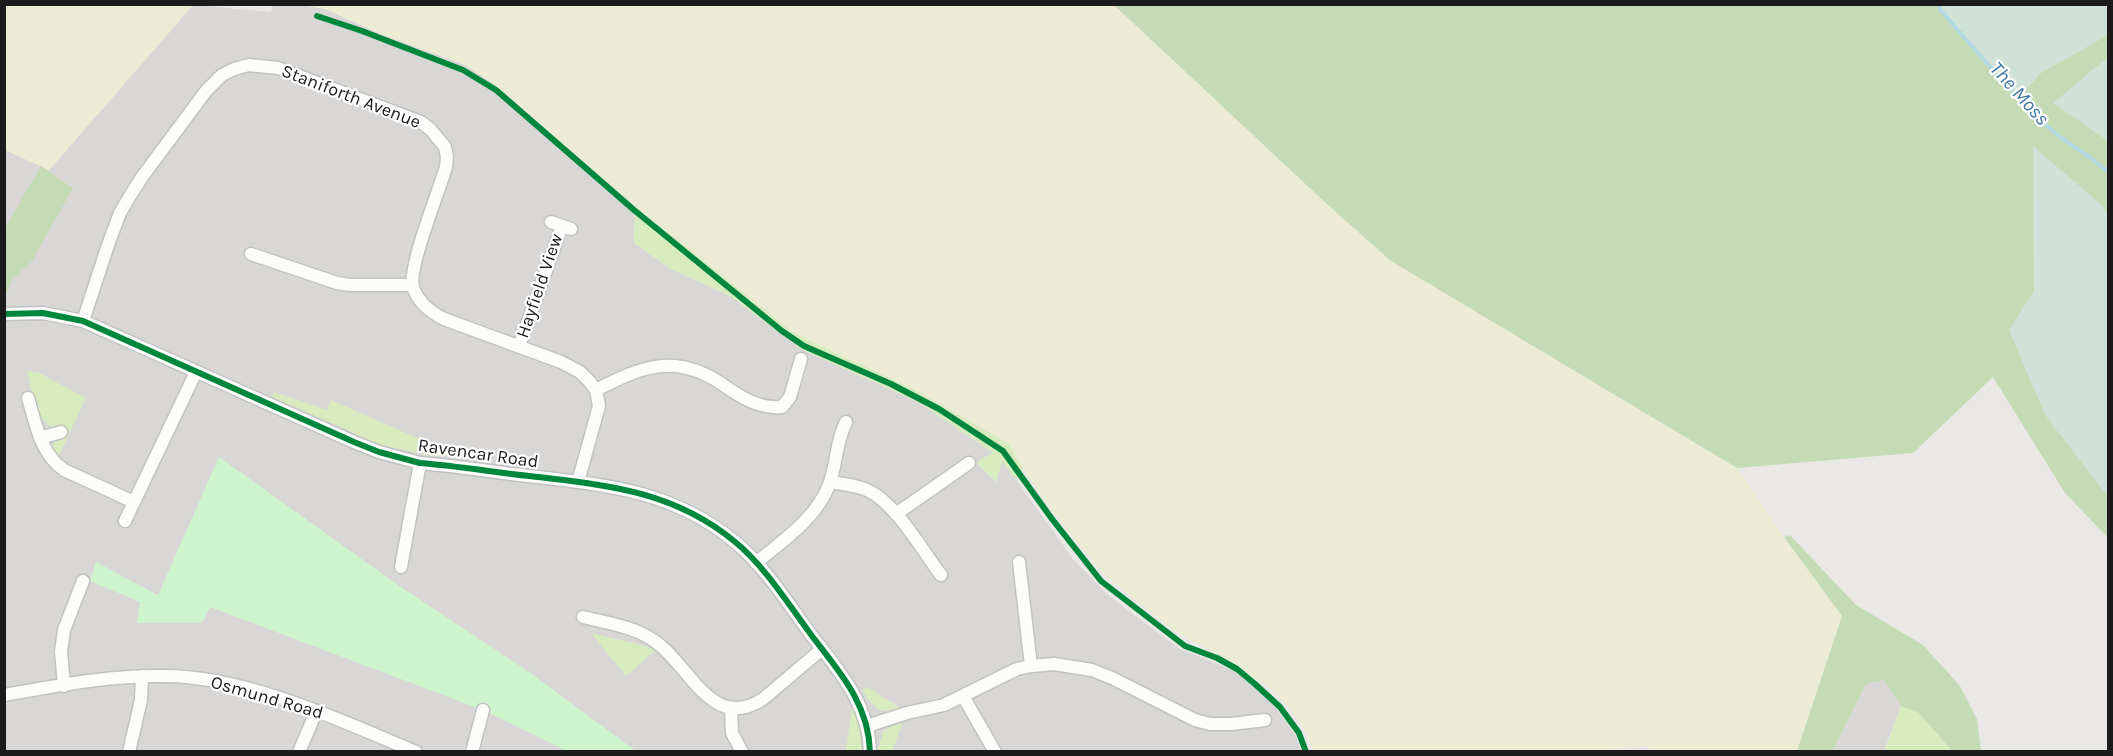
<!DOCTYPE html>
<html>
<head>
<meta charset="utf-8">
<style>
  body { margin:0 }
  #map { position:relative; width:2113px; height:756px; overflow:hidden; background:#eae8e4; font-family:Karla,sans-serif }
  canvas { display:block }
  .frame { position:absolute; inset:0; border:6px solid #1b1b1b; pointer-events:none }
</style>
</head>
<body>
<div id="map">
<canvas width="2113" height="756"></canvas>
<div class="frame"></div>
</div>
<script>
const ctx = document.querySelector('canvas').getContext('2d');
ctx.lineJoin = 'round';
function fill(path, color) {
  ctx.fillStyle = color;
  ctx.fill(path, 'evenodd');
}
function trace(path, color, width, dash) {
  ctx.strokeStyle = color;
  ctx.lineWidth = width;
  ctx.lineCap = dash ? 'butt' : 'round';
  ctx.setLineDash(dash || []);
  ctx.stroke(path);
}
function drawText(font, color, halo, rows, align = 'center') {
  ctx.font = font + ' Karla,sans-serif';
  ctx.lineWidth = 4.5;
  ctx.setLineDash([]);
  ctx.textBaseline = 'middle';
  ctx.strokeStyle = halo;
  ctx.fillStyle = color;
  for (const [text, x, y, turn = 0] of rows) {
    ctx.save();
    ctx.translate(x, y);
    ctx.rotate((+turn || 0) * Math.PI / 180);
    ctx.textAlign = isNaN(turn) ? turn : align;
    if (halo) ctx.strokeText(text, 0, 0);
    ctx.fillText(text, 0, 0);
    ctx.restore();
  }
}
const residential = new Path2D(`
  M273,4l29,1 23,4 56,25 84,31 29,19 141,122 -1,37 37,26 59,27 73,54 117,53 74,50 -18,10 20,19 6,-22 72,100 33,34 71,54 56,23 14,9 28,28 20,28 5,15 -1296,1v-602l44,20 144,-165 78,7z
  M1884,680l17,26 -17,45 -51,1 33,-68z`);
const farmland = new Path2D(`
  M5,5h188l-144,165 -44,-20z
  M302,5h812l215,201 62,55 346,207 47,69 59,79 -46,135 -142,1 -9,-6 -63,6 -269,-1 -14,-29 -24,-30 -49,-33 -53,-28 -71,-57 -48,-59 -32,-46 -14,-25 -90,-52 -125,-59 -159,-127 -141,-122 -29,-19 -84,-31 -56,-25z`);
const grass = new Path2D(`
  M635,206l159,127 125,59 90,52 14,25 -7,11 -14,-19 -6,21 -20,-20 17,-9 -73,-50 -117,-53 -73,-54 -59,-27 -37,-26z
  M27,371l12,2 47,25 -28,59 -6,-11 2,-5 9,-4 -2,-9 -8,1 -10,-9h-4z
  M274,392l53,18 4,-10 118,52 -3,4 -18,-1 -47,-10 -109,-48z
  M591,633l58,14 7,3 -30,26z
  M867,687l29,18 4,3c-21,8 -27,-1 -38,-18z
  M1901,706l18,7 29,33 2,5 -66,1z
  M852,708l7,17 3,26h-16z
  M903,722l-11,29h-15l7,-21z`);
const forest = new Path2D(`
  M1114,5h994v533l-43,-45 -72,-116 -80,76 -176,15 -346,-207 -62,-55z
  M41,166l32,22 -41,73 -20,19 -7,17v-69z
  M1790,535l66,70 67,40 37,41 17,33 4,32h-31l-2,-5 -29,-33 -18,-7 -17,-26 -18,4 -33,67h-36l45,-135 -58,-79z`);
const wetland = new Path2D(`
  M1939,5h169v30l-67,38 -22,24 -78,-86z
  M2108,57v84l-55,-38z
  M2033,146l71,61 4,8v282l-63,-82 -36,-85 25,-39z`);
const park = new Path2D(`
  M219,457l179,128 131,87 107,79h-69l-84,-41 -273,-103 -8,16h-65l3,-21 -50,-21 6,-19 62,33z`);
const stream = new Path2D(`
  M1939,4l2,7c35,39 69,81 108,117 18,16 41,27 59,44`);
const minor = new Path2D(`
  M551,222l20,7
  M251,254l86,29 13,2h63
  M4,314l39,-1 40,8 271,121 25,10 41,11c37,3 73,9 109,13 76,9 143,14 205,65 30,24 55,64 78,95 27,35 57,68 58,116
  M83,321l25,-76 12,-32 10,-17 12,-19 64,-86 16,-16 12,-6 15,-4 29,3 143,54 10,8 14,17 2,10 -1,10c-7,24 -38,100 -33,120 5,16 17,25 31,32l117,43 19,10 9,9 7,9 3,16 -21,76
  M519,346l43,-120
  M596,390c45,-23 79,-38 126,-6 18,13 37,25 60,23l8,-10 11,-38
  M28,398c8,26 12,55 36,72l70,32
  M40,438l21,-6
  M830,482c13,2 25,3 37,8 28,12 55,60 74,85
  M896,514l73,-51
  M125,521l71,-149
  M1019,562l12,104
  M756,563c26,-22 60,-44 73,-78 8,-21 6,-41 17,-63
  M401,567l19,-104
  M583,617c24,6 49,9 70,23 37,24 58,93 110,59l59,-50
  M64,686l-3,-35 3,-21 19,-49
  M4,695c52,-9 107,-20 159,-19 83,0 177,44 253,76
  M963,696l32,56
  M731,709l1,24 10,19
  M867,726l40,-13 37,-8 73,-36 14,-3 23,-2 38,6 20,8 83,42 15,4h21l34,-4
  M129,752l12,-52 1,-24
  M299,752l17,-40
  M472,752l11,-42`);
const cycleway = new Path2D(`
  M317,16l45,15 101,39 33,20 138,120 148,121 22,15 87,38 48,25 64,42 49,68 49,62 84,65 32,12 20,11 18,15 25,23 19,26 7,19
  M4,314l39,-1 40,8 271,121 25,10 41,11c37,3 73,9 109,13 76,9 143,14 205,65 30,24 55,64 78,95 27,35 57,68 58,116`);
const streetNames = [
  ["Staniforth Avenue",351,97,21],
  ["Hayfield View",540,286,-71],
  ["Ravencar Road",478,454,8],
  ["Osmund Road",267,698,16]
];
const waterNames = [
  ["The Moss",2019,94,48]
];
fill(residential, '#d9d7d5');
fill(farmland, '#ececd5');
fill(grass, '#d7ebbf');
fill(forest, '#c5dbb6');
fill(wetland, '#d0e2d7');
fill(park, '#cef4cd');
trace(stream, '#b4d9e0', 4);
trace(minor, '#c2c2c0', 15);
trace(minor, '#fcfcfb', 12);
trace(cycleway, '#00873e', 6);
drawText('18px', '#1b1b1b', '#fff', streetNames);
drawText('italic 20px', '#4078a8', '#fff', waterNames);
</script>
</body>
</html>
